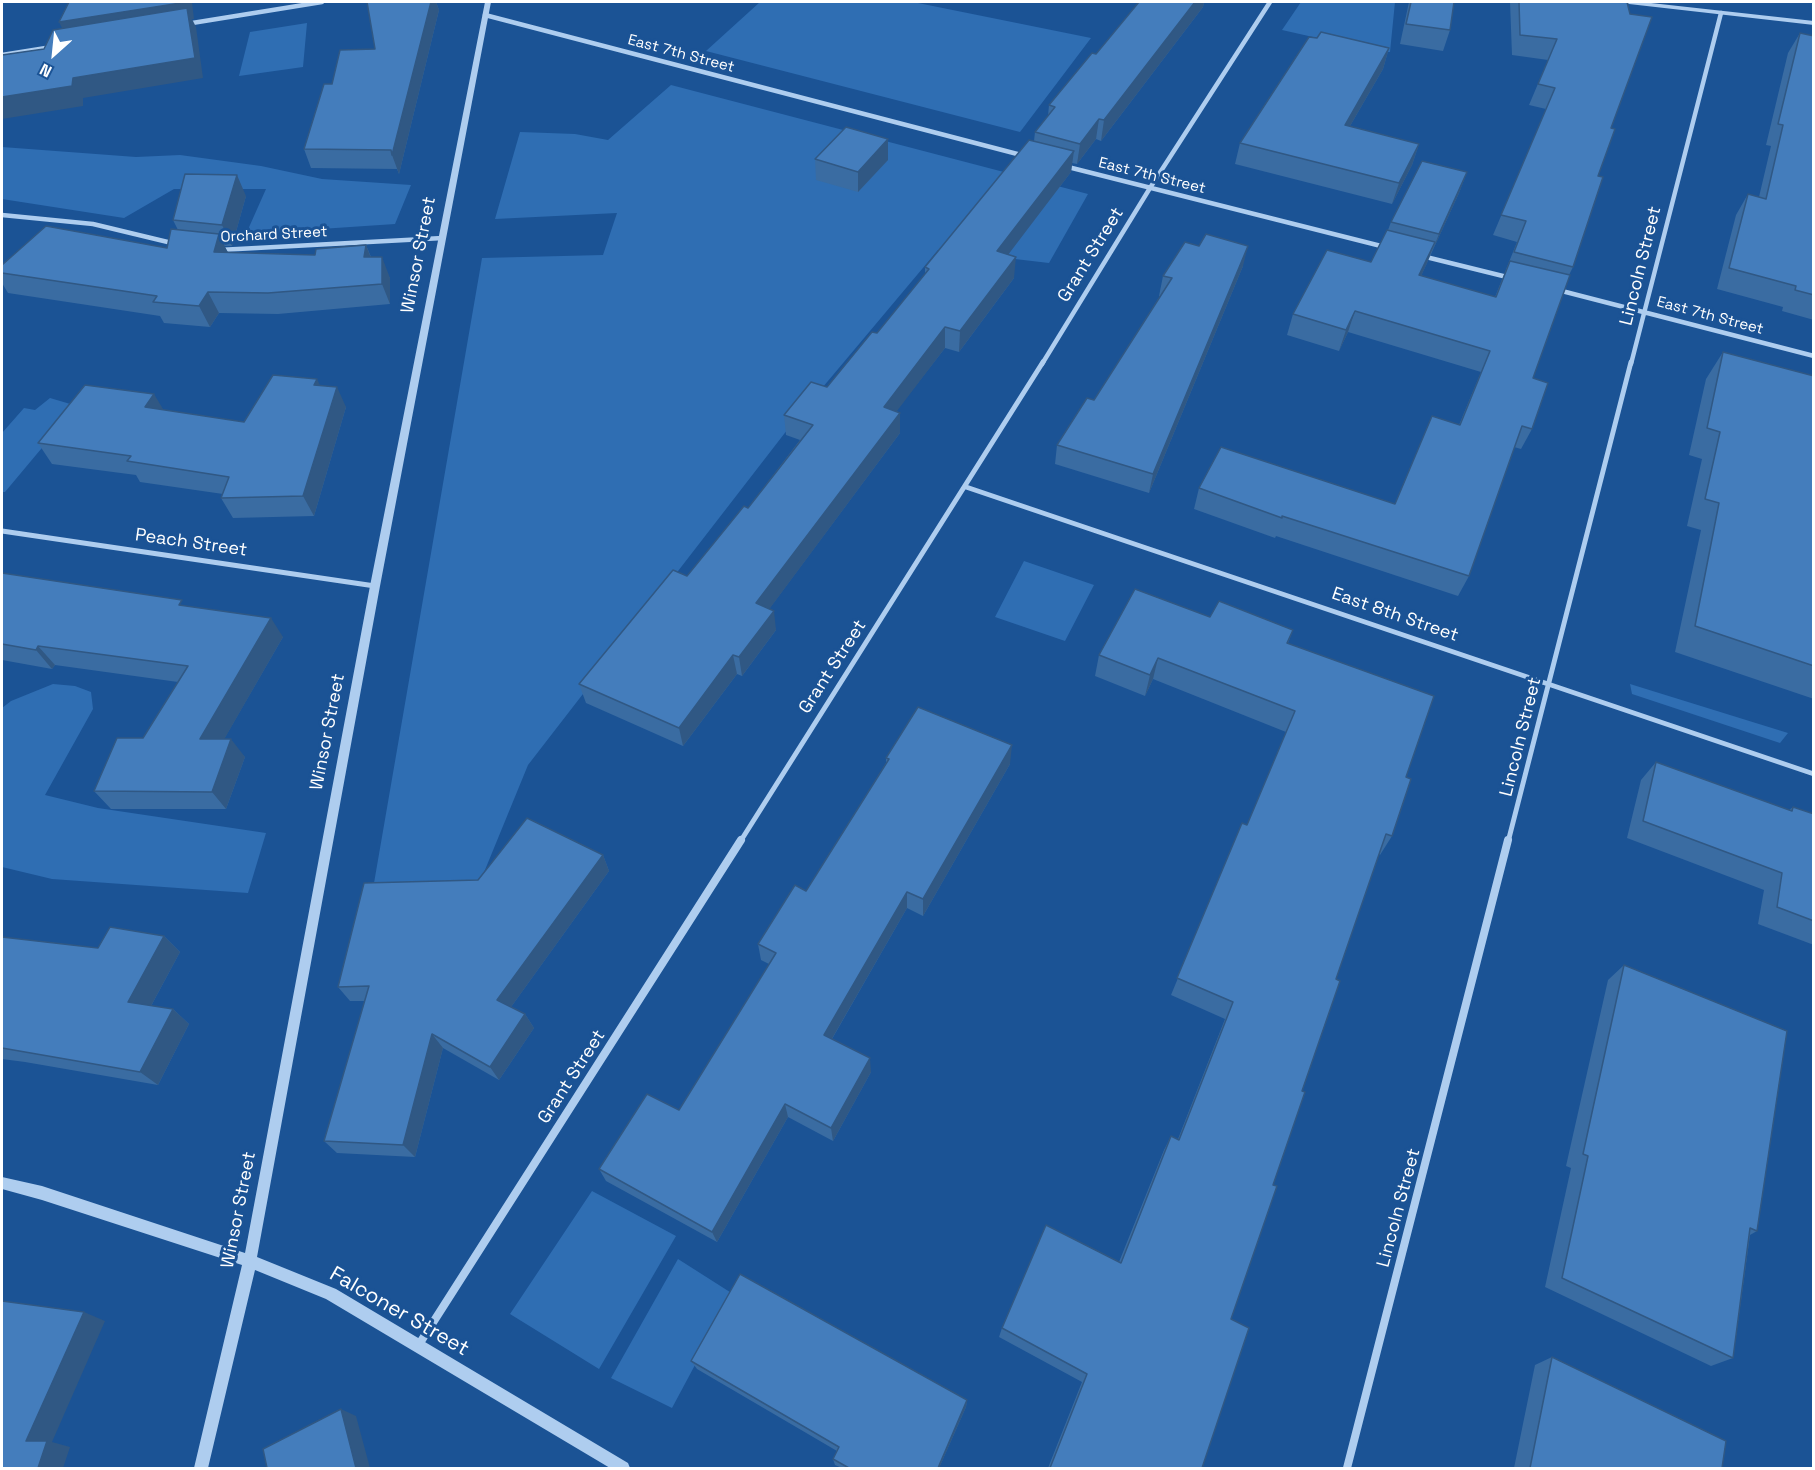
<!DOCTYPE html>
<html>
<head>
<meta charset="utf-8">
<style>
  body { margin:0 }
  #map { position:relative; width:1815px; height:1470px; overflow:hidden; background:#1b5395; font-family:"Space Grotesk",sans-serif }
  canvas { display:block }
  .frame { position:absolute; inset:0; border:3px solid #fff; pointer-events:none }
  .north { position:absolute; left:24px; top:24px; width:60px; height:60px; -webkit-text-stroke:4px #1b5395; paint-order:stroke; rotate:207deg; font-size:16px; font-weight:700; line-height:24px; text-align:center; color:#fff }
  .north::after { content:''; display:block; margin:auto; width:21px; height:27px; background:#fff; clip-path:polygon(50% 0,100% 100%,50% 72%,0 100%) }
</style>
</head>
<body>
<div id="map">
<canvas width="1815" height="1470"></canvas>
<div class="frame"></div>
<div class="north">N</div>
</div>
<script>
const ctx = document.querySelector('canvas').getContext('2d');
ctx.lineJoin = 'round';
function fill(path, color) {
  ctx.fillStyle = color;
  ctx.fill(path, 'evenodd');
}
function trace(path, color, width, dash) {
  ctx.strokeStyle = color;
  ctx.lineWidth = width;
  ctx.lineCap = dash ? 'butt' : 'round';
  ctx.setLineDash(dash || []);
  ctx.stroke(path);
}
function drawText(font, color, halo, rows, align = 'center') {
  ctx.font = font + ' "Space Grotesk",sans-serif';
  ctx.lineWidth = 6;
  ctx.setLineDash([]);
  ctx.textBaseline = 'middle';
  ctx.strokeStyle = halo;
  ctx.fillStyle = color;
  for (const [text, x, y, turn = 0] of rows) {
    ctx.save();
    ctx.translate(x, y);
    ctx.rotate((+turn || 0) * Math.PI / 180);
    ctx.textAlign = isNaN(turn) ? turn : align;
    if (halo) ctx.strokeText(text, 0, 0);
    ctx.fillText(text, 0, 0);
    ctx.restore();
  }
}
const green = new Path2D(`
  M760,2h153l178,36 -71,94 -314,-81z
  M1301,2h94l-5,50 -15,-1 -93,-21z
  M307,23l-4,44 -64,9 11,-44z
  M671,85l417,109 -39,69 -111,-13 -147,175 -263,340 -50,122 -104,-4 108,-625 121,-3 14,-42 -122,6 25,-87 55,2 33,6z
  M2,147l134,10 44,-2 81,11 61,13 89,6 -16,39 -149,10 20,-45h-92l-50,29 -122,-19z
  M50,398l27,8 -72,86h-3v-59l22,-25 11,2z
  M1024,561l70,24 -29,56 -70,-24z
  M53,684l22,2 16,6 2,17 -48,86 53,13 168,25 -18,60 -196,-14 -50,-12v-159l9,-7z
  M1630,684l158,49 -8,10 -148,-49z
  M592,1191l84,45 -77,133 -89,-55z
  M678,1259l55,35 -61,114 -61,-30z`);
const minorFar2 = new Path2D(`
  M485,15l540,141
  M186,24l136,-22
  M2,55l50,-8
  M1064,166l321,81
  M2,215l91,9 83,20
  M219,250l224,-12
  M1422,256l89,22
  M1558,290l256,66
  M1042,364l108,-176 120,-186
  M1631,364l90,-351`);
const minorFar1 = new Path2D(`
  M966,487l848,287
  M2,531l373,55
  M740,842l303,-480
  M1508,842l123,-480`);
const minor = new Path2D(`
  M418,1346l323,-506
  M1347,1468l161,-628`);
const tertiary = new Path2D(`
  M485,2h6l-111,584 -123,671 79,32 292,174 2,5h-20l-284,-169 -71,-29 -47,198h-14l48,-203 -200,-65 -40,-11v-12l40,9 203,67 125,-667z
  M1626,2h16l172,19v4l-185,-21z`);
const wall = new Path2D(`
  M367,2h69l3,8 -40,164 -2,-5 -86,-1 -7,-19 28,-65 43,-35z
  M1139,2h65l-1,5 -102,134 -5,-2 -19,25 -5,-1 -1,9 -63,82 6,24 -55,74 -14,-4 -49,63 4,2v20l-131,176 7,21 -34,46 -5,-2 -54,72 -97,-43 -7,-19 108,-108 61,-68 52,-68 -14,-5 -2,-20 43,-28 50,-54 48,-59v-7l109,-126 1,-9 13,-16 1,-11 47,-51z
  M1409,2h45l-4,28 -7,21 -43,-7z
  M1510,2h117l-16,126 -38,139 -4,8 -36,103 -1,51 -11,20 -7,-2 -45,129 -11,20 -182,-60 -1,2 -81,-29 5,-21 196,16 64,-79 22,-53 -133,-40 -9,19 -52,-16 6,-21 78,-52 17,-32 3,-8 76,-50 -8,21 -38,83 74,21 22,-55 -24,-7 53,-126 -17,-4 19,-45 -36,-5z
  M1800,33l14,3v284l-32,-9 1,-4 -66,-18 19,-74 12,-21 11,3 12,-51 -5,-1 22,-92z
  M1389,48l-6,21 -33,57 69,18 -7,21 -20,39 -157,-40 5,-21z
  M888,139v21l-30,32 -42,-12 -1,-21z
  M246,196l-14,50h-8l4,6 87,3 51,-10 5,12 19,21v26l-112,10 -59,-1 -9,14 -46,-4 -4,-7 -152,-23 -6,-10v-18l165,-17 11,-18 -5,-10z
  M1243,266l-94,227 -94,-29 2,-19 37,-45 66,-104h-1l4,-20z
  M1723,352l91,24v323l-139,-47 26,-122 -14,-4 15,-67 -13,-4 17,-76z
  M320,385l26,22 -32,109 -81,2 -12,-20 2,-4 -83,-12 -4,-7 -84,-11 -14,-21 126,-33 80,12z
  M2,573l183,33 98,31 -59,102 21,18 -19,52h-115l-17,-18 49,-53 35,-56 -123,-17 -3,4 -50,-9z
  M1210,617l83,13 -5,13 118,134 -14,59 -12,19 -1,-1 -43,125 -105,340 -29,149h-154l34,-86 -83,-45 3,-9 117,-66 45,-112 7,-14 7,3 47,-120 -54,-24 71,-172 5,2 39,-93 -133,-53 -8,17 -50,-20 4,-21z
  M886,758l124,6 -87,152 -16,-8 -75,131 39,33 -38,69 -45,-24 -71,125 -111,-61 -7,-12 80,-59 90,-146 -8,-4 -3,-16 48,-53 80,-128z
  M1656,762l133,48 4,-3 21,7v131l-56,-21 6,-34 -137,-52 14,-58z
  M603,855l6,16 -98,136 14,7 9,14 -35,52 -56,-32 -28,109 -78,-4 -13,-12 41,-140h-15l-12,-14 140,-107z
  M164,936l16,16 -29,54 22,3 16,15 -31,61 -133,-23 -23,-3v-122l96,11z
  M1624,965l133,266 -7,4 -17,123 -22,8 -166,-79 26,-119 -5,-2 42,-186z
  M1552,1357l170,111h-208l21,-103z
  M691,1361l276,39 -1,7 -27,61h-97l-7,-3 -2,-6 4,-8 -140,-82z`);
const shadedWall = new Path2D(`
  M187,2h5l2,17h-2l4,8 7,51 -120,20v8l-81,13v-22l71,-19 -5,-38 -9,-18z
  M431,2h5l3,8 -40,164 -7,-19z
  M1195,2h9l-1,5 -102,134 3,-21z
  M1389,48l-6,21 -44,76 6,-20z
  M1099,119l-3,20 -19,25 3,-20z
  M888,139v21l-30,32v-20z
  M1419,144l-7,21 -20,39 7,-21z
  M1074,151l-3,21 -76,100 2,-21z
  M1467,172l-8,21 -28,61 8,-20z
  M237,175l9,21 -14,50 -10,-21z
  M219,234l10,21 -15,-3z
  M1435,242l-8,21 -15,33 7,-21z
  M366,245l8,21 -10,-9z
  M1248,246l-5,20 -94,227 4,-19z
  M382,257l8,21v26l-8,-20z
  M1016,257l-2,21 -55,74 1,-21z
  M208,292l11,21 -9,14 -11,-21z
  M1355,311l-7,21 -9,19 7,-21z
  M945,327v21l-61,80v-21z
  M317,379l10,21 -13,-15z
  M337,387l9,20 -32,109 -11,-20z
  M154,394l12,20 -21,-7z
  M900,413v20l-141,190 -3,-20z
  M774,611l2,19 -34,46 -3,-19z
  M271,618l12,19 -69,120 -14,-18z
  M38,646l17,19 -3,4 -16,-19z
  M733,655l4,19 -54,72 -4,-18z
  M1158,658l-5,21 -8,17 5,-21z
  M231,739l14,18 -19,52 -14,-17z
  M1012,745l-2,19 -87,152v-17z
  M603,855l6,16 -103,143 -9,-14z
  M907,892v16l-81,141 -2,-14z
  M164,936l16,16 -35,65 -17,-15z
  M173,1009l16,15 -31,61 -18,-13z
  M525,1014l9,14 -35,52 -9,-13z
  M432,1034l11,14 -28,109 -12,-12z
  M870,1058l1,14 -38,69 -2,-13z
  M785,1104l3,13 -71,125 -5,-10z
  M84,1312l21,9 -53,121 18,5 -7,21h-25l-12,-27z
  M967,1400l-1,7 -27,61h-1z
  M341,1409l15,7 14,52h-14z`);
const building = new Path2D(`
  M69,2h118l-128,20z
  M367,2h64l-39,153 -1,-5 -87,-1 20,-65h8l8,-34 35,-1z
  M1139,2h56l-91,118 -5,-1 -19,25 -45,-12 20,-25 -6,-2 43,-52 4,1z
  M1411,2h43l-4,28 -44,-6z
  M1519,2h108l3,12 22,3 -41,111 4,1 -17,47 5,1 -30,90 -59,-15 12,-31 -25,-6 54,-127 -17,-4 19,-45 -37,-4z
  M187,8l8,50 -122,20 -1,8 -70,11v-42l42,-6 9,-19z
  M1321,32l68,16 -44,77 74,19 -20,39 -159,-40 69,-106 8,1z
  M1800,33l14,3v259l-19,-5 1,-4 -67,-18 19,-74 18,5 17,-74 -5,-1z
  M846,127l42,12 -30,33 -43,-13z
  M1029,140l45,11 -77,100 19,6 -56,74 -15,-4 -61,80 16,6 -144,190 18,8 -35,46 -6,-2 -54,73 -100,-44 94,-114 14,6 57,-70 4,2 65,-83 -29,-10 27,-33 16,5 45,-55 5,1 52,-64 -4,-2z
  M1422,161l45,11 -28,62 -48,-12z
  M185,174l52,1 -15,50 -49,-5z
  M46,226l121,22 4,-19 48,5 -5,18 101,3 1,-6 50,-4 -2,12h18v27l-114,9 -60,-1 -9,14 -46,-4 4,-6 -155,-23v-8z
  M1387,230l48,12 -16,33 77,22 14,-36 60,14 -37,103 15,5 -16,46 -10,-3 -53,150 -187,-60v2l-83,-30 22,-41 174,57 37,-88 28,9 30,-74 -135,-40 -9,19 -53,-16 34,-64 44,12z
  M1206,234l42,12 -95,228 -96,-29 30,-47 7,2 78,-122 -9,-2 22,-34 14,4z
  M1723,352l91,24v290l-119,-40 24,-123 -14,-4 15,-67 -13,-4z
  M273,375l44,4 -3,6 23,2 -34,109 -82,2 8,-21 -102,-16 4,-5 -93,-13 47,-58 69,9 -9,13 99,15z
  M2,573l180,27 -3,5 92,13 -71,121h31l-19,53 -118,-1 23,-53h26l45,-72 -150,-20 -2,4 -34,-6z
  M1135,589l75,28 9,-16 74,29 -6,13 147,53 -28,81 5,2 -19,57 -6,-2 -50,145 4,2 -38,110 3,1 -32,93 4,1 -46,133 18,9 -47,140h-152l37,-94 -85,-46 44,-103 75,38 50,-127 8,4 54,-138 -56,-24 65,-155 5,2 48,-114 -137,-53 -8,17 -51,-20z
  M918,707l94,38 -89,154 -16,-7 -83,143 46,23 -39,70 -46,-24 -73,128 -113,-63 48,-75 32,16 97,-157 -18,-9 37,-59 11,6 83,-132 -3,-1z
  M1656,762l136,49 1,-4 21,7v107l-37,-14 5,-34 -139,-52z
  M527,818l76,37 -106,145 28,14 -35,53 -58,-33 -29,111 -79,-4 45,-155 -31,1 26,-104 114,-3z
  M110,927l54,9 -36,66 45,7 -33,63 -138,-24v-111l96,11z
  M1624,965l163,66 -30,200 -7,-3 -17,130 -171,-80 26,-122 -5,-2z
  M740,1274l227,126 -29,68h-89l-16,-9 6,-12 -148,-86z
  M2,1301l82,11 -58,129h21l-9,27h-36z
  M1552,1357l174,84 -4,27h-192z
  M341,1409l15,59h-89l-4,-19z`);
const farStreetnames = [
  ["East 7th Street",681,54,15],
  ["East 7th Street",1152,176,14],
  ["Orchard Street",274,235,-3],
  ["East 7th Street",1710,316,15]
];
const streetNames = [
  ["Winsor Street",419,255,-79],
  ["Grant Street",1091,255,-58],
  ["Lincoln Street",1641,266,-76],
  ["Peach Street",191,543,8],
  ["East 8th Street",1395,615,19],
  ["Grant Street",833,667,-57],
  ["Winsor Street",328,732,-79],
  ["Lincoln Street",1521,737,-76],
  ["Grant Street",572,1077,-57],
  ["Lincoln Street",1399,1208,-75],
  ["Winsor Street",239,1210,-79]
];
const nearStreetnames = [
  ["Falconer Street",399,1312,30]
];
fill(green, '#2f6eb3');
trace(minorFar2, '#aecdef', 4.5);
trace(minorFar1, '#aecdef', 5);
trace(minor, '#aecdef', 8);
fill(tertiary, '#aecdef');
fill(wall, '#3a6ca2');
fill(shadedWall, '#305884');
fill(building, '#447dbc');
trace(building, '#305884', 1.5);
drawText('15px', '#fff', '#1b5395', farStreetnames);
drawText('18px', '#fff', '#1b5395', streetNames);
drawText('21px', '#fff', '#1b5395', nearStreetnames);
</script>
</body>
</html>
